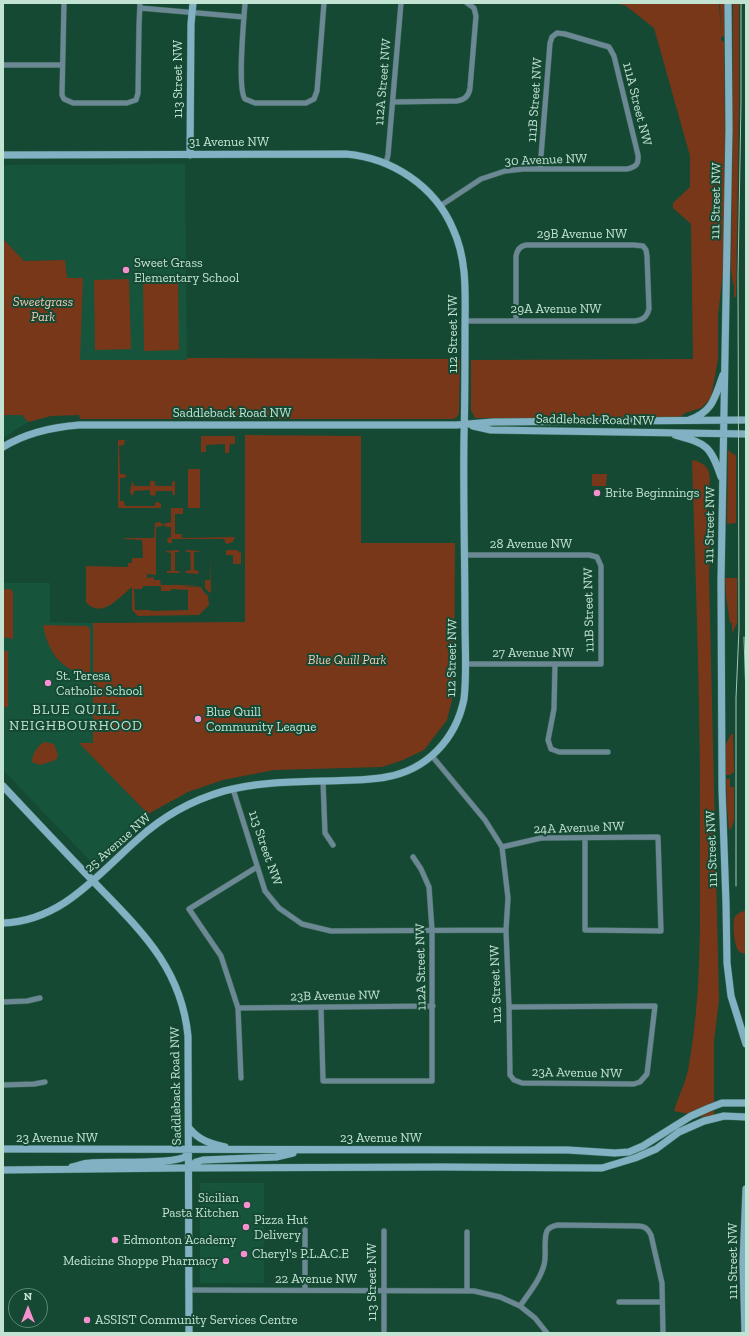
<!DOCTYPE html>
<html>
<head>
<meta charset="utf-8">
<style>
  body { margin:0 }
  #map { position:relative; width:749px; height:1336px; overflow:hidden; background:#154934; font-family:"Zilla Slab",serif }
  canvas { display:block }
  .frame { position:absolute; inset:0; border:4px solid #c2e3d2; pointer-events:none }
  .north { position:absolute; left:8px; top:1288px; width:40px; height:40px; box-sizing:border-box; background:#154934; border:1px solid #5a8773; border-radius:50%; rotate:0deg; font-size:11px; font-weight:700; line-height:16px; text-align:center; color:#c2e3d2 }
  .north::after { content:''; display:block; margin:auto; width:14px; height:18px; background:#f690cf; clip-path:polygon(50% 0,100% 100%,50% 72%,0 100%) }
</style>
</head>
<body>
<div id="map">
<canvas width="749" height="1336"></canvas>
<div class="frame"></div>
<div class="north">N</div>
</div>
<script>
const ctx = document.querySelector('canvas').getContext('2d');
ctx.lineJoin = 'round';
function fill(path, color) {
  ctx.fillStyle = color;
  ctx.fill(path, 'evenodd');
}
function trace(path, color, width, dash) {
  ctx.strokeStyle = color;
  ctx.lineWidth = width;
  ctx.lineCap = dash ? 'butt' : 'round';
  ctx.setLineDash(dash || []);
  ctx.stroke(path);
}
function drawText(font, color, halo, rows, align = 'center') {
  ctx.font = font + ' "Zilla Slab",serif';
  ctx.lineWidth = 4;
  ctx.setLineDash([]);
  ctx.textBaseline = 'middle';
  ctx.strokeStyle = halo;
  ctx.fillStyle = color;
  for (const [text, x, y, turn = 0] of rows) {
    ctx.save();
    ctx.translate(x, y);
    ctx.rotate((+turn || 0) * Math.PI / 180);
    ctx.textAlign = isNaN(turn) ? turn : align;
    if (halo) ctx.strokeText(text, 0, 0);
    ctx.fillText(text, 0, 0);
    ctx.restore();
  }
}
const built = new Path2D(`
  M185,164l2,203 -107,1 -13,-90 -2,-18 -41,1 -21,-22v-74z
  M3,412h16l9,10 -25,16z
  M3,583h47v39l43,1v120h-13l68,71 -54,51 -91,-95z
  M200,1183h64v100h-64z`);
const green = new Path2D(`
  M615,3h104l2,31 -1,-31h4v33l-3,1v3l3,2 1,101 -2,128 -5,45v43l-7,39 -10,10 -16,5 -6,5h-204l-4,-8v-50l222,-1 -2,-135 -18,-16v-5l17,-16v-31l-36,-128 -28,-22z
  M733,3h6v99l-3,195h-2v-13h-1l-2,-15 2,-149z
  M746,192v217l-1,2v-155z
  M3,239l21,22 41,-1 2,18h16l-3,82h106l1,-2 273,1 -1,54 -2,4 -4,2h-373l-1,-4 -28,1 -23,6 -6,-7h-19z
  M129,279l2,70 -36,1 -1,-70z
  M178,280l1,70 -35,1 -1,-70z
  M245,435l116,1v107h94l-1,148 -7,29 -23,30 -21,10 -21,7 -108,3 -51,10 -35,12 -40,22 -69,-71h14v-120l152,-1z
  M201,436h34v8h-5l-1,9h-4v-9l-19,1v7h-5z
  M118,440h7l-1,5 -5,1 1,28h4l3,2 -3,2h-4v23h4l1,5h30v-3l3,-1 3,2v4h-43z
  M728,450l5,4 3,1v68l-9,1z
  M692,460c33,7 8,35 19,55l-2,62 10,423 -5,41v78l-40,-8c4,-14 11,-27 14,-41 14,-73 12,-148 12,-222 1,-129 -4,-259 -8,-388z
  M188,469h12v39h-12z
  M592,474h15l-1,12h-14z
  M150,481h4l2,5h16v-4l2,-1 1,1v13h-2l-1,-4h-16l-1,5 -5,-1v-5l-16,1 -1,5 -1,-1 -2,-3 2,-10h1l1,4h16z
  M171,508h12v6h-8v20h7v4l53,-1 -2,5 -7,2 -2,-5h-52v4h-4l-1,-3 1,-2 3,-1v-10h-5l-3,-3 -1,2 -6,1v48l-9,-1v4l7,-1v3h6l1,5h40l-20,1 20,1 2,4 5,5 1,9 -10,10 -61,1 -6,-6v-23c-13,10 -30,33 -46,15v-36l42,1v-4h4v-5h11l-1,-18 -18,-1v-1h30l1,-15 4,-1 4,2 8,-2zM143,586h18v5h10v-2l17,1v20l-37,1 -1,-1h-15l-1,-21h8z
  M179,550v2h-4v19h4l1,2h-13v-2h4v-18l-5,-1v-1z
  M186,550l13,1v1h-5v18l5,1 -1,3 -12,-1 -1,-1 1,-1 5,-1 -1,-18h-4z
  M228,550h9l4,3v11h-8v-9h-7v-4z
  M210,553l1,39 -1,1 -5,-5v-8h5z
  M725,578h12v45l-5,11v-11h-2l-4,-27z
  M3,589h7l3,3v47l-10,-2z
  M43,625l44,1 3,3v47c-28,-5 -42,-23 -47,-51z
  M3,651h5v56h-5z
  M731,734h2l1,39h-3v2h-5v-31z
  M44,742l10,2 4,11 -2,5 -16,5 -8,-3c0,-7 5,-16 12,-20z
  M726,779h4v8h4v33l-3,9h-2l-2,-22z
  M746,910v43c-2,0 -4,1 -6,-1 -6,-3 -8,-30 -5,-35 2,-4 7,-5 11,-7z`);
const street = new Path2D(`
  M64,3l-2,92 2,4 9,4h54l9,-3 2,-7 1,-68 1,-22
  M245,3c-1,16 -8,86 0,96l10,4h51l8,-4 3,-8 7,-88
  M140,8l104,9
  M3,65h59
  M393,102l64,-1c8,-1 12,-5 13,-13l6,-72 -2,-8 -7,-5
  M386,163l2,-8 13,-152
  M440,206l41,-27 24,-8 18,-2h104c9,-2 12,-5 11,-14l-24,-99 -5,-9 -44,-13 -8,-1 -5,4 -2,6 -10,126
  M465,321h170c8,-1 12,-4 14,-12l-2,-53 -1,-6 -3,-4 -9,-1h-108c-6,1 -9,5 -10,11v64
  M465,664h136v-98l-4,-9 -8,-2h-124
  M555,664l-1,45 -6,31 3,9 8,3h49
  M432,756l53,64 17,27 6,51 -2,32 3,77 1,68 4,5 8,3 112,1 6,-2 7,-8 8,-68 -146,1
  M323,781l2,52 8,12
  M233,789l32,102 14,17 23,16 29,7 175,-1
  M502,847l39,-9 117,-1 3,94 -76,-1v-92
  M3,1002l24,-1 13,-3
  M321,1007l2,74h109v-151l-3,-43 -8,-18 -8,-12
  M238,1008l195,-2
  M241,1078l-3,-70 -17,-52 -32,-47 68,-42
  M3,1085l31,-1 11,-2
  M305,1230v60
  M467,1232v59
  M189,1290l285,1 26,6 20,9
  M619,1302h43
  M384,1333v-102
  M547,1333l-12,-15 -15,-12c9,-13 20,-26 24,-41 3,-10 -1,-25 3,-34 2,-4 6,-5 11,-6l80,1c7,0 10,3 13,9l11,48 1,50`);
const secondary = new Path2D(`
  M728,3l1,126 -8,451 1,209 4,114 1,60 4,33 15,48
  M3,155l343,-1c46,4 89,32 107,75 15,32 12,68 12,103 0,34 0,69 -1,104 -1,62 1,124 1,186 0,26 2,52 -1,77 -8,40 -37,71 -78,78 -20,4 -42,3 -63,4 -33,1 -66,1 -99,10 -31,9 -62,26 -86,48 -41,36 -76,82 -135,84
  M190,155l1,-131 2,-21
  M689,420c24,-8 26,-23 34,-45
  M473,426l18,4 255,4
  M675,435c31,9 35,9 46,42
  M3,447c23,-14 50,-20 76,-22h377l37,-3 253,-2
  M3,786c30,32 60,64 90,95 46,48 88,85 95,155l1,297
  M189,1128c11,13 20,15 36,19
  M3,1149l565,1 47,3 14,-1 14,-6 48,-30 18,-8 13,-5h24
  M72,1167c6,-1 12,-4 18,-4 17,-2 86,2 96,-7 0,-1 2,-5 3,-6
  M189,1168l7,-6 7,-2 73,-3 17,-4
  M3,1170l177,-2 263,-1 159,1 33,-10 21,-9 23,-17 25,-11 20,-5 22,1
  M745,1333l-2,-70 3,-74`);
const tram = new Path2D(`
  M744,637l2,60
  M736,886v-188l3,-69 -1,-353 3,-174v-99`);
const markers = [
  [126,270,4,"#f690cf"],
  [597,493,4,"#f690cf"],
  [48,683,4,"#f690cf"],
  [198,719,4,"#f690cf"],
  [247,1205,4,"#f690cf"],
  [246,1227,4,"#f690cf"],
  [115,1240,4,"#f690cf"],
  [244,1254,4,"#f690cf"],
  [226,1261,4,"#f690cf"],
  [87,1320,4,"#f690cf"]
];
const streetNames = [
  ["113 Street NW",178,79,-90],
  ["112A Street NW",383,82,-85],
  ["111B Street NW",535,100,-86],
  ["111A Street NW",637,104,76],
  ["31 Avenue NW",229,142],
  ["30 Avenue NW",546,160,-2],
  ["111 Street NW",716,201,-89],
  ["29B Avenue NW",582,234],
  ["29A Avenue NW",556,309],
  ["112 Street NW",453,334,-90],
  ["Saddleback Road NW",232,413],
  ["Saddleback Road NW",595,420,1],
  ["111 Street NW",710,525,-89],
  ["28 Avenue NW",531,544],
  ["111B Street NW",589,610,-91],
  ["27 Avenue NW",533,653],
  ["112 Street NW",452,658,-89],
  ["24A Avenue NW",579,828,-2],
  ["25 Avenue NW",118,843,-41],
  ["113 Street NW",265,848,71],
  ["111 Street NW",712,849,-92],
  ["112A Street NW",421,967,-91],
  ["112 Street NW",496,984,-92],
  ["23B Avenue NW",335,996,-1],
  ["23A Avenue NW",577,1073,1],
  ["Saddleback Road NW",176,1086,-91],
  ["23 Avenue NW",57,1138],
  ["23 Avenue NW",381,1138],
  ["111 Street NW",733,1261,-90],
  ["22 Avenue NW",316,1279],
  ["113 Street NW",372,1282,-90]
];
const poiNames = [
  ["Sweet Grass",134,263],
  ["Elementary School",134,278],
  ["Brite Beginnings",605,493],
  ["St. Teresa",56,676],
  ["Catholic School",56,691],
  ["Blue Quill",206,712],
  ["Community League",206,727],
  ["Sicilian",239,1198,"right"],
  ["Pasta Kitchen",239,1213,"right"],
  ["Pizza Hut",254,1220],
  ["Delivery",254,1235],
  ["Edmonton Academy",123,1240],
  ["Cheryl's P.L.A.C.E",252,1254],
  ["Medicine Shoppe Pharmacy",218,1261,"right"],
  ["ASSIST Community Services Centre",95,1320]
];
const parkNames = [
  ["Sweetgrass",43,302],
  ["Park",43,317],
  ["Blue Quill Park",347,660]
];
const neighbourhoodNames = [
  ["BLUE QUILL",76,710],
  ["NEIGHBOURHOOD",76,726]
];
fill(built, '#16543c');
fill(green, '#783719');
trace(street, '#386854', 6);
trace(secondary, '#386854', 8);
trace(street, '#6b8894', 5);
trace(secondary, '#82b1c3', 7);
trace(tram, '#a3c7b5', 1);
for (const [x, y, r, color] of markers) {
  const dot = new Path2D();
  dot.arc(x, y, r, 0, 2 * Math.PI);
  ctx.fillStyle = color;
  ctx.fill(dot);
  trace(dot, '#154934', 1.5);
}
drawText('13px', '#c2e3d2', '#154934', streetNames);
drawText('13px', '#c2e3d2', '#154934', poiNames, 'left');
drawText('italic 13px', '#f5c7b4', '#154934', parkNames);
ctx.letterSpacing = '1px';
drawText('14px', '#c2e3d2', '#154934', neighbourhoodNames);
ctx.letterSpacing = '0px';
</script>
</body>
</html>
